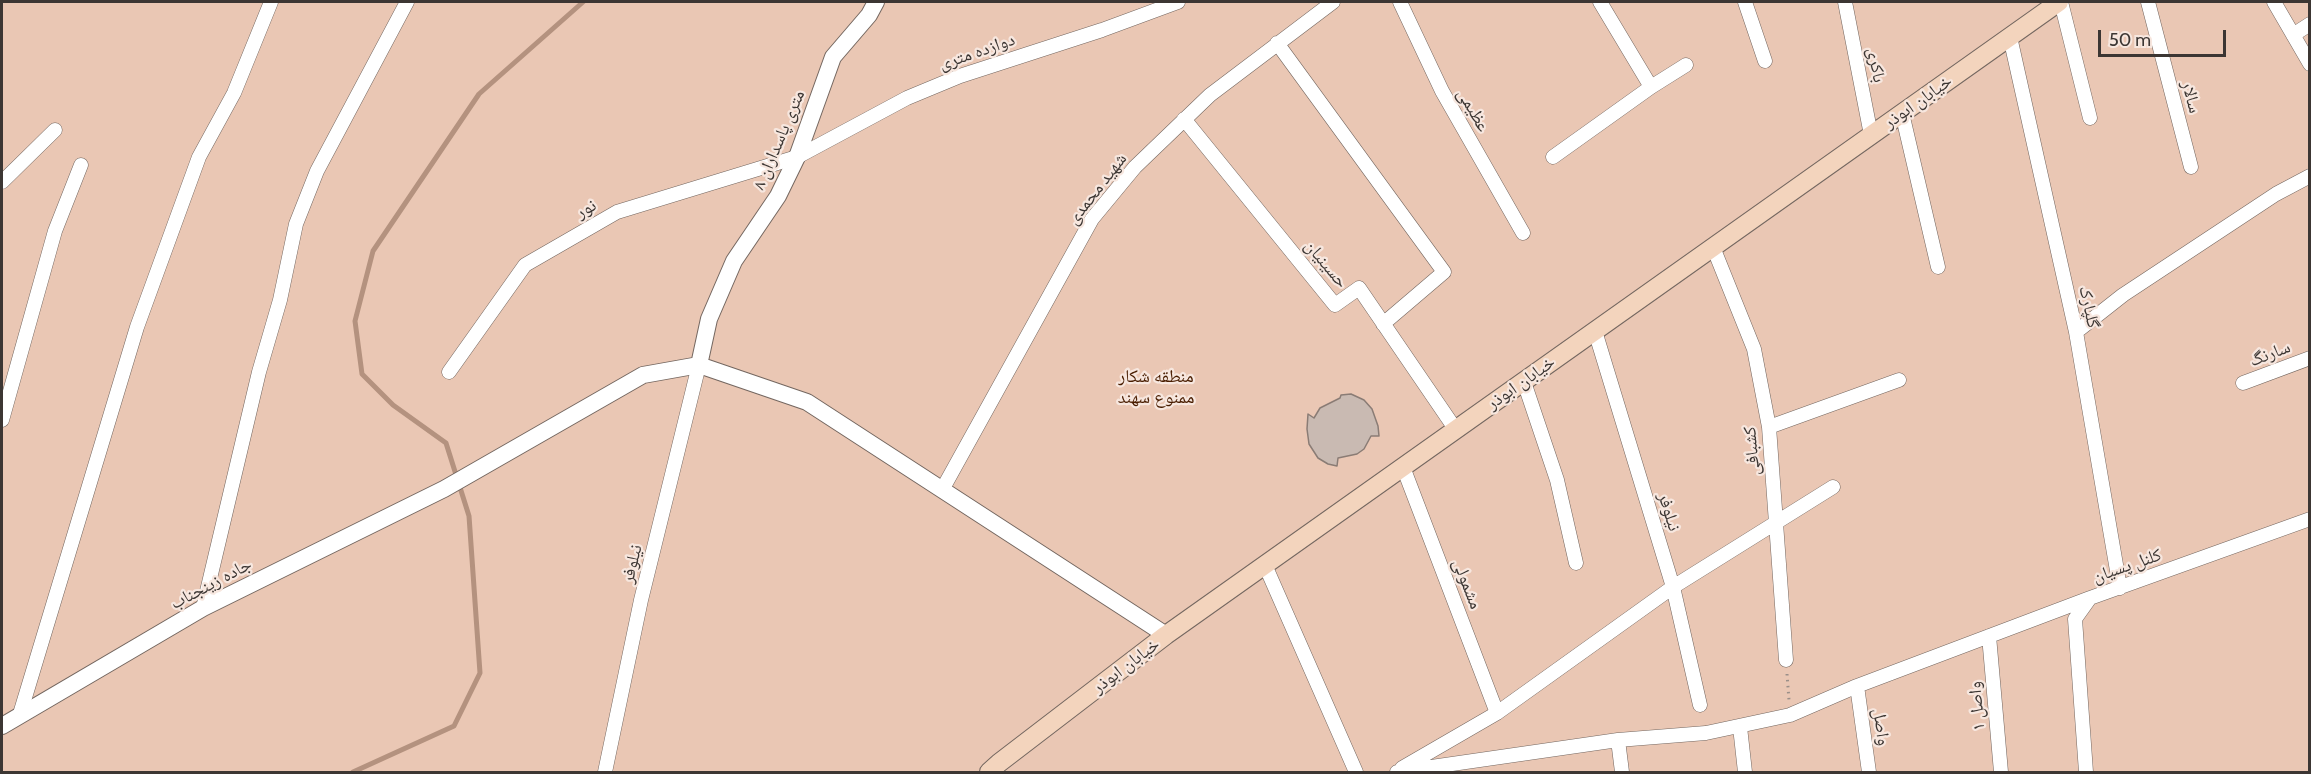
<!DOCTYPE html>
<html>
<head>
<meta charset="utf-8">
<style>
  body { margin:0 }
  #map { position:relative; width:2311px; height:774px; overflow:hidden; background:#f7e7df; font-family:Cabin,sans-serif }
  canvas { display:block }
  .frame { position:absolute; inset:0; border:3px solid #3c3633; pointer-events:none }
  .scale { position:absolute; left:2098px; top:30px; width:128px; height:27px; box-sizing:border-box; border:3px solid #3c3633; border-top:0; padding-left:8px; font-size:18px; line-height:21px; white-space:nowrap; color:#3c3633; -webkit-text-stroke:4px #f7e7df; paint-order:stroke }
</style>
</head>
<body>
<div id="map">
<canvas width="2311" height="774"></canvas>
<div class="frame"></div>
<div class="scale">50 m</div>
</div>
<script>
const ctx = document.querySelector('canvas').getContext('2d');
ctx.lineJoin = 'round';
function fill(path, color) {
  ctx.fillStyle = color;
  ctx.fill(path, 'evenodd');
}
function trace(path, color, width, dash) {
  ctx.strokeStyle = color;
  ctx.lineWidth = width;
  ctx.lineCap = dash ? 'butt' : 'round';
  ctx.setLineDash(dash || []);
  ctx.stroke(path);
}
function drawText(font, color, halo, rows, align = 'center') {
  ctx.font = font + ' Cabin,"Noto Naskh Arabic",sans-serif';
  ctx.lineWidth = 4.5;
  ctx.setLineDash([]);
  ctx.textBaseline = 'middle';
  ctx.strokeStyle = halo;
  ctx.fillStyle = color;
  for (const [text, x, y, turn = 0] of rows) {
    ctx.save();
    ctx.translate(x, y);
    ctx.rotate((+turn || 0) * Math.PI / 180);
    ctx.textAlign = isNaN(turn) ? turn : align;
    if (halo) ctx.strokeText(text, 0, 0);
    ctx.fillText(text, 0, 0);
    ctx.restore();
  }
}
const green = new Path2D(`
  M2,2h2307v770h-2307z`);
const stream = new Path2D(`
  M353,772l101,-46 26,-53 -11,-157 -23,-73 -53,-38 -31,-31 -7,-53 18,-70 106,-157 104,-92`);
const building = new Path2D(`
  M1351,394l13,6 8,9 6,17 1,10h-8l-7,13 -7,5 -19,4 -1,8 -9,-2 -10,-6 -9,-14 -2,-15 1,-15 6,4 6,-10 20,-10 1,-3z`);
const path = new Path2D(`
  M1787,674l2,26`);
const minor = new Path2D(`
  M1400,2l42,89 81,142
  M1600,2l51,85
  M1745,2l20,59
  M1845,2l26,133
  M2061,2l29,116
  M2148,2l43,165
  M2274,2l36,62
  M2293,35l17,-11
  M2010,37l66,295 44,256
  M1277,43l167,229 -61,52
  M1902,113l36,154
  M1184,119l151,186 24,-17 97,142
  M1553,157l98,-70 35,-22
  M2,182l53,-52
  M1713,247l41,102 15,78 17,233
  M1595,331l78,256 27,118
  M2076,332l47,-37 153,-101 34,-18
  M449,372l76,-107 92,-53 180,-55 110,-59 53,-22 142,-46 76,-28
  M1524,382l33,98 19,83
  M2243,383l67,-25
  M2,420l53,-189 26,-66
  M1769,427l130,-47
  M1403,467l94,246
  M942,490l150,-271 43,-52 75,-72 123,-93
  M1265,565l91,207
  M203,608l56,-236 21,-72 16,-76 21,-53 90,-169
  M1989,636l12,136
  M1857,686l12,86
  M20,714l117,-387 62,-170 35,-64 37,-91
  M1740,727l5,45
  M1618,740l4,32
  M1402,768l95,-55 176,-126 160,-100
  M605,772l36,-172 58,-235
  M1397,772l221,-32 88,-7 84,-18 67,-29 233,-88
  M2086,772l-11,-153 15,-21 220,-79`);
const tertiary = new Path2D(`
  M699,365l10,-46 25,-58 44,-65 19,-39 36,-100 36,-42 7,-13
  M2,726l201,-118 241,-119 199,-114 56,-10 108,37 359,233`);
const secondary = new Path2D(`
  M989,772l10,-9 167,-128 893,-633`);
const streetNames = [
  ["دوازده متری",977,52,-19],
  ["باکری",1876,65,79],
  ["سالار",2191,97,75],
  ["خیابان ابوذر",1918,102,-35],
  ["عظیمی",1473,110,60],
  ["۸ متری پاسداران",779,140,-67],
  ["شهید محمدی",1097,189,-52],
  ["نور",586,209,-30],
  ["حسینیان",1326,264,50],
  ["گلپارک",2089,307,78],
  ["سارنگ",2270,354,-21],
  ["خیابان ابوذر",1521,383,-35],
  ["کشبافی",1752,451,-95],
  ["نیلوفر",1669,512,73],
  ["نیلوفر",632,564,-76],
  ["کلنل پسیان",2127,566,-19],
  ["جاده زینجناب",211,584,-28],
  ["مشمولی",1467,584,69],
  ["خیابان ابوذر",1126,666,-37],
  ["واصل ۱",1977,706,-95],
  ["واصل",1881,727,82]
];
const parkNames = [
  ["منطقه شکار",1156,377],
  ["ممنوع سهند",1156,398]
];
fill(green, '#eac7b4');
trace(stream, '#b4927f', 5);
fill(building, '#c9bab2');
trace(building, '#8a7c75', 1.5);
trace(minor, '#746760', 15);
trace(tertiary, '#746760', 18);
trace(secondary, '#746760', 20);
trace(path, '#9a8f89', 3, [1.5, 4.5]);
trace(minor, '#fff', 14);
trace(tertiary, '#fff', 16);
trace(secondary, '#f3d4bd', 18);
drawText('18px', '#3c3633', '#f7e7df', streetNames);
drawText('18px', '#491d00', '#f7e7df', parkNames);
</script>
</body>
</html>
